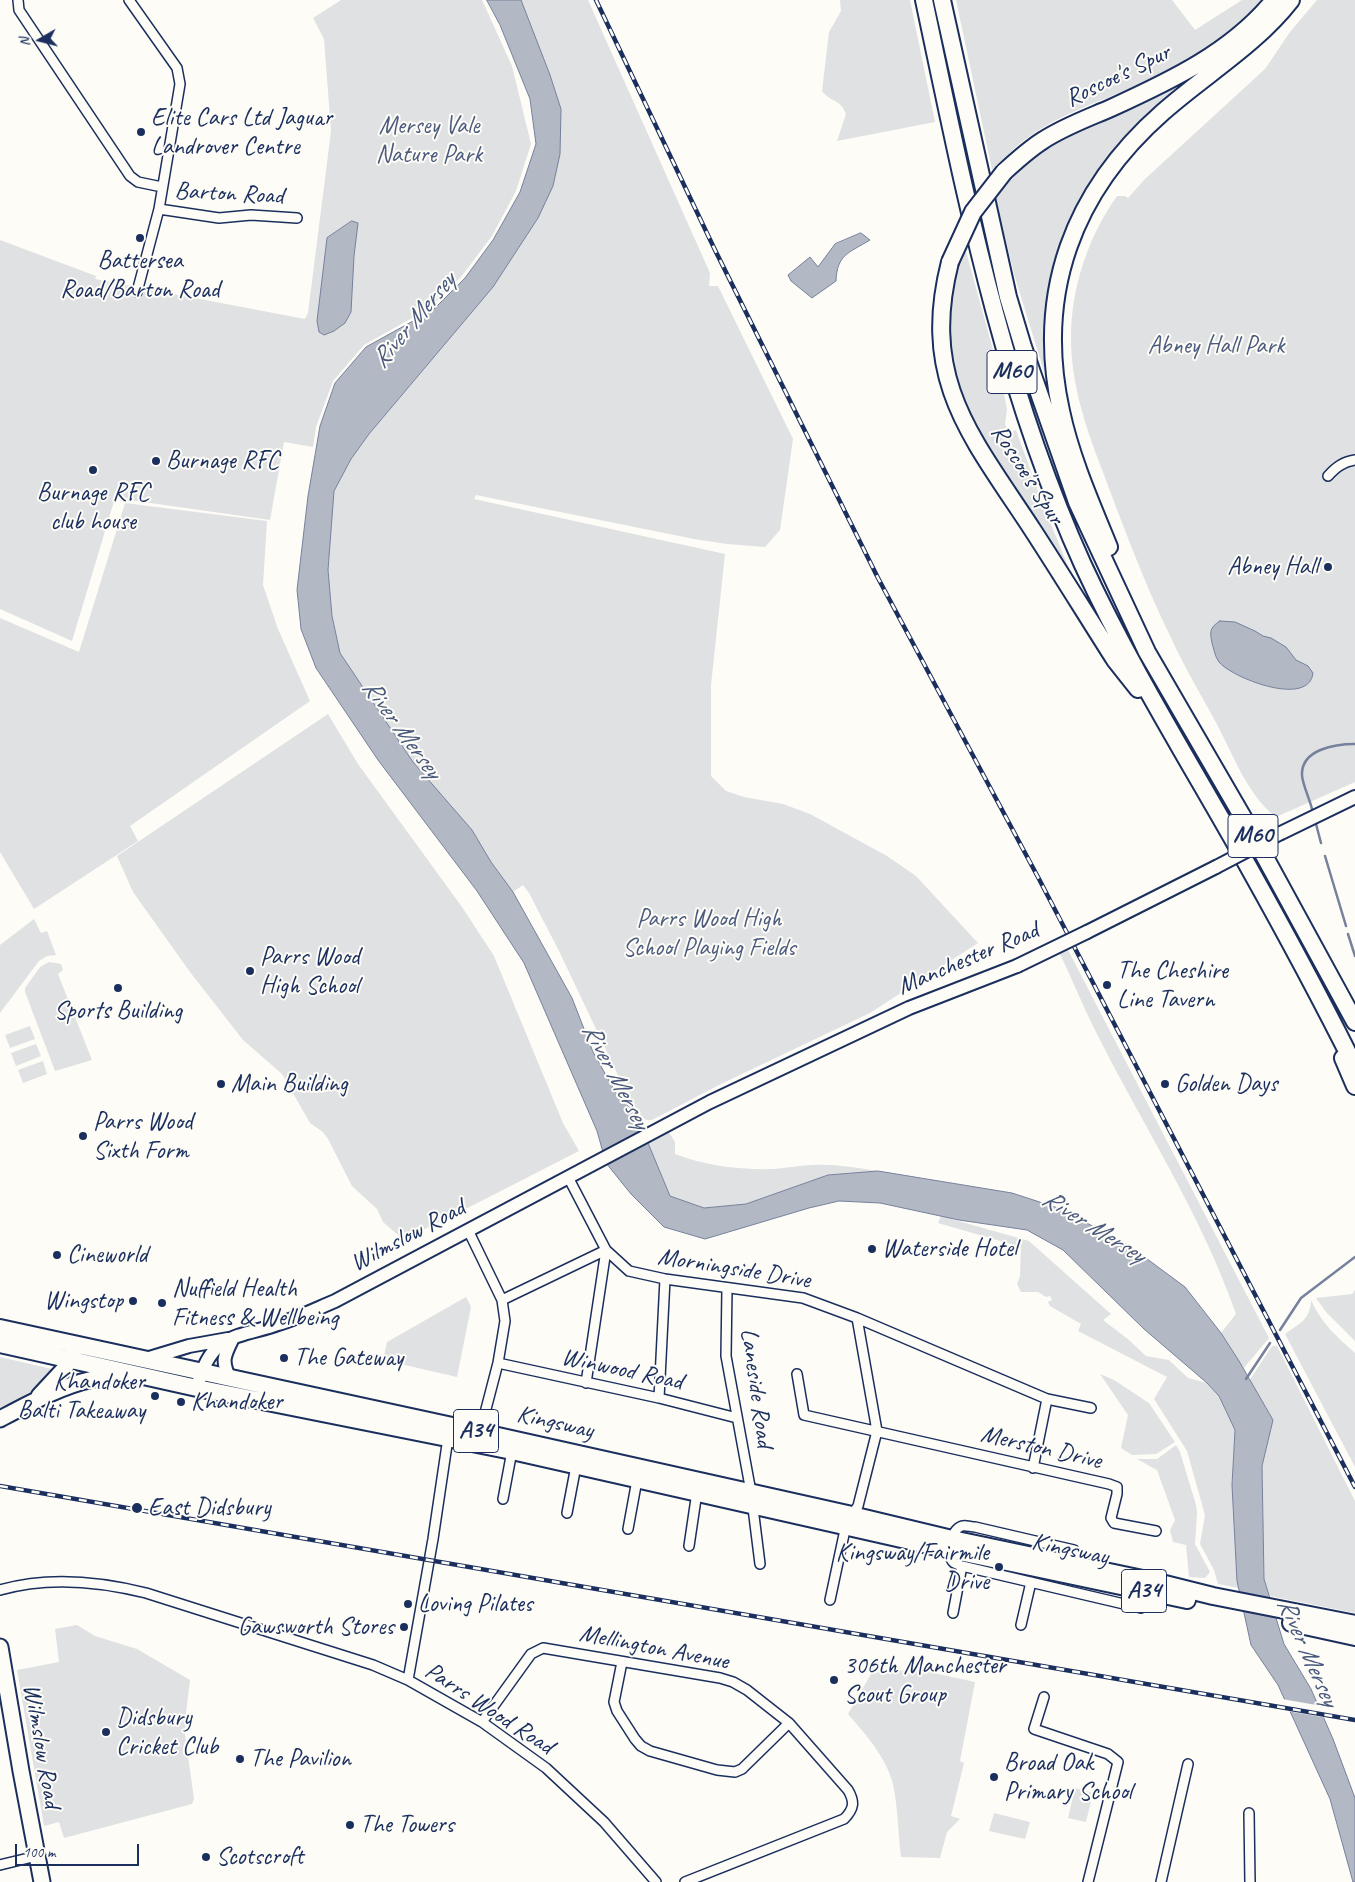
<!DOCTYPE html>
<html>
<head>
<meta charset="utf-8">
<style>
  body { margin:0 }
  #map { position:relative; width:1355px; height:1882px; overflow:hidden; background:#fdfcf7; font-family:Caveat,sans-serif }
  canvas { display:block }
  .north { position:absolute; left:15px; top:15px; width:50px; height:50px; -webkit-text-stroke:4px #fdfcf7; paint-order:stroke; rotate:262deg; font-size:14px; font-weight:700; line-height:20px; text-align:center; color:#1b2f5e }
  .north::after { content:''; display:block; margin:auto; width:18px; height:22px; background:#1b2f5e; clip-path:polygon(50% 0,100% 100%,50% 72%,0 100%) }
  .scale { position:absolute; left:15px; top:1844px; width:124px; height:22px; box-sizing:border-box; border:2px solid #1b2f5e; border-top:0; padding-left:6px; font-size:15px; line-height:18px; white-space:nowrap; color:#1b2f5e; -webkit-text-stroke:4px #fdfcf7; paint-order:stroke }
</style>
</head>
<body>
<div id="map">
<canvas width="1355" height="1882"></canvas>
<div class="north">N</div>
<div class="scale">100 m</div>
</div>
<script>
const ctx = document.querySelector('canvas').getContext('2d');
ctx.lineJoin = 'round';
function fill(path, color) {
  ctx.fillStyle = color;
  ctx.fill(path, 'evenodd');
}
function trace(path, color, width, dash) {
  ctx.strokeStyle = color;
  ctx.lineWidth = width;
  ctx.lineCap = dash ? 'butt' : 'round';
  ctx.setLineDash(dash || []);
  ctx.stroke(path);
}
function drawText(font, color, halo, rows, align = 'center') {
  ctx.font = font + ' Caveat,sans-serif';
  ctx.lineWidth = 4;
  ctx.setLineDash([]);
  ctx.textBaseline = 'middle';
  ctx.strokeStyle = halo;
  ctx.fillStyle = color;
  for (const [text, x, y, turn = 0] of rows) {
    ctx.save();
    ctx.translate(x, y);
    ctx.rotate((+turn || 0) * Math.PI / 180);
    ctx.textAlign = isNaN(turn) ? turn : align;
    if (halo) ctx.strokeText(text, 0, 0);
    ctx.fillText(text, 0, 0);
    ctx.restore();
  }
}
const green = new Path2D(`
  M341,0h141l30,66 19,78 -15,47 -24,45 -31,41 -31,31 -66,37 -31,36 -17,46 -3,20 -29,-5 -14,78 -155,-22 -43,143 -72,-32v-369l96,36 -1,3 210,40 3,-6 23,-182 -7,-92 -11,-21z
  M521,0h67l122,273 -1,13h9l75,153 -13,91 -15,17 -38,-3 -33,-5 -218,-44 -2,4 251,55 -14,131v91l15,15 18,6 39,7 27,10 77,42 29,20 62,67 -108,70 -149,71 -69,36h-6l-12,-11 -75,-158 -30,-58 -6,-8 -10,7 -22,-30 -19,-32 -59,-68 -73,-109 -8,-37 -4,-46 6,-79 17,-32 18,-25 124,-147 45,-69 23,-109 -11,-34z
  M840,0h70l25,122 -98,19 9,-27c-5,-15 -16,-12 -24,-23l7,-59 12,-21z
  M956,0h216l23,30 47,-30h19c-26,31 -65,56 -101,75 -39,20 -83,31 -121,55 -18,11 -32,25 -47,40z
  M1317,0h38v782l-79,35c-30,-23 -44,-66 -62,-98 -14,-26 -29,-51 -41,-77 -28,-57 -50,-116 -72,-175 -16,-42 -30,-84 -30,-129 0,-50 17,-101 46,-142h8l3,2 17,-19 120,-110 25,-37z
  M1212,67l-63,51 -79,110 -16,176 -40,-130 -20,-83 49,-43z
  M964,244l37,135 6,30 -2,15 4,8 7,-2 26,72 30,74 -94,-139 -28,-71 -3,-62z
  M125,503l142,18 -4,64 15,44 32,72 -180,125 8,15 -104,68 -34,-57v-234l79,34z
  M328,714l30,50 104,143 32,49 69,167 16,28 -131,67 -45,21 -12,-10 -8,-7 -6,-13 -25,-23 -24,-47 -5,-7 -13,-9 -28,-49 -39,-34 -53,-68 -57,-80 -16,-36z
  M34,919l7,14 6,-2 9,24 -9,1 -8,5 -39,52v-68z
  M1068,950l201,388 -26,31 -22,-36 15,-19c-34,-98 -91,-185 -138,-278 -14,-27 -25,-55 -38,-82z
  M49,962l12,2 2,6 -5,4 34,86 -37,11 -30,-79v-4l15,-21z
  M30,1026l5,13 -25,9 -5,-13z
  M36,1044l5,12 -25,10 -5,-13z
  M43,1061l4,13 -24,9 -5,-13z
  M667,1129l8,13v12c31,12 66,16 99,15 13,-1 26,-4 39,-4 22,-1 44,3 65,6l-50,4 -82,29 -42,4 -34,-12 -23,-56z
  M941,1216l88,25 82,73 -8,6 26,20 17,16 23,4 19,18 19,5 12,13 16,34 -3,55 6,103 -20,-4 -4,-14 -14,-26 5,-29 -18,-64 -33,-52 13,-22 -89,-46 3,-7 -31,-18 -2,-4 4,-2 -2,-4 -4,1 -8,-5h-17l-4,-8 3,-8 1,-29 -83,-24z
  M1355,1290v51l-29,-29 -10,-14 36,-4z
  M466,1297l5,10 -14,70 -74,-17 4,-18z
  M1311,1300c11,24 25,36 44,53v114l-70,-133c15,-11 25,-14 26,-34z
  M1272,1346h5l78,155v112l-85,-17 -6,-17 -2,-113 11,-46 -24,-39z
  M0,1357l52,12c-11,20 -33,29 -52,40z
  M1100,1374l14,6 35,23 26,39 -19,12 -24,1 -11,-7 7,-33z
  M1176,1445l4,7 16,53 1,8 -2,31 15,28 -5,6 -16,-1 -3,-32 -13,-3 -3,-12 5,-10 -18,-50 -20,-11h20z
  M77,1625l18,11 42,13 53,31 -4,33 -1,21 9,65 -2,5 -128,34 -5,-16 -15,4 -27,-156 42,-8 -4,-33z
  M889,1670l40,2 46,10 -15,79 4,2 -13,53 9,3 -13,13 -7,26 -39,-1c-3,-24 -3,-49 -8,-73 -7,-27 -27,-49 -45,-70l23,-40z
  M1075,1788l18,5 -7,29 -18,-4z
  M994,1813l36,9 -5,17 -36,-8z`);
const water = new Path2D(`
  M487,0h34l29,75 11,34 -1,45 -7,32 -15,32 -45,69 -124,147 -18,25 -17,32 -6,79 4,46 8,37 73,109 59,68 19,32 22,30 59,106 21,54 23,41 20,21 34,82 34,12 42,-4 82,-29 50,-4 134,22 49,16 70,38 54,40 36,46 18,28 34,59 -11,46 2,113 20,65 27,45 22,50 22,59v84h-2l-23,-83 -52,-114 -27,-40 -14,-64 -5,-96 3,-55 -16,-34 -12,-13 -63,-54 -81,-79 -36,-20 -68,-10 -79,-17 -41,-2 -30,7 -104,31 -41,-12 -33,-33 -25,-31 -9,-32 -73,-168 -47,-72 -99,-131 -62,-92 -15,-39 -4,-39 11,-94 12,-70 15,-43 31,-36 67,-37 32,-32 28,-38 27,-48 16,-48 -6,-45 -30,-74z
  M352,221l6,2 -4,33 -3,56 -6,11 -11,8 -10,4 -5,-3 -2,-11 10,-83z
  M861,233l9,7c-21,13 -33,14 -34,41l-24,17 -21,-17 -3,-6 22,-18 8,10 17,-23z
  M1220,621l15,1 20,9 8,5 8,2 15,9 10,13 12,6 5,7c-4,35 -81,5 -94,-11 -4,-5 -5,-13 -7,-19 -2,-11 -3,-15 8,-22z`);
const pier = new Path2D(`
  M1282,1699l40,7 5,12 -40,-7z`);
const stream = new Path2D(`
  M1312,809c-2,-9 -10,-26 -10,-34 -1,-26 34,-31 53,-31
  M1316,824l5,19
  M1325,856l21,70
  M1348,934l7,22
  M1280,1330l21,-32 54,-41
  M1246,1379l24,-36`);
const street = new Path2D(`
  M18,0l1,10 111,166 8,6 24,5
  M129,0l48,68 3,16 -21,125 -22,83
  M159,209l60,9 32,-3 46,3
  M1328,476c8,-9 15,-14 27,-16
  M568,1177l38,73 23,21 36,8 138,19 54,20 190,81 44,9
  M468,1230l34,70 3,21 -7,42 -18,69
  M727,1288l-1,68 25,136 9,72
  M502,1300l104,-50
  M498,1363l161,35 78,20
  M797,1374l7,41 305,69 8,3v7l-6,24 3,5 42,8
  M586,1383l20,-133
  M659,1398l6,-119
  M1033,1468l14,-69
  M503,1499l9,-48
  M567,1513l9,-47
  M628,1529l9,-49
  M689,1546l8,-54
  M1078,1567l-1,-11 -3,-6 -99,-23c-4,0 -9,-2 -13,-1 -11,3 -17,29 -8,37 1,0 7,3 8,3l179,42
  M0,1590c48,-14 98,-9 146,3l227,72 35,15 74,42 64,46 58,54 52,60
  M830,1600l16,-75 12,-19 19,-75 -20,-113
  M953,1613l9,-47
  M1021,1625l10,-43
  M622,1662l-8,40 3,9 18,28 6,7 9,5 67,19 18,2 7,-3 47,-46
  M408,1680l25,-141 15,-101
  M1044,1697l-10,32 74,25 10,8 -30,120
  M482,1722l49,-68 12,-6 177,30 13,4 14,8 42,33 59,67c7,12 6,19 -4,29l-159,63
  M1249,1813l1,69
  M0,1865l37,-9
  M1161,1882l27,-118`);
const secondary = new Path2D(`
  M1281,833l74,-36
  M1087,932l129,-65
  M146,1359l43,-13 39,-7
  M230,1379c-9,-18 -6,-23 3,-41
  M197,1388c4,-16 10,-33 23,-43 16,-12 40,-14 58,-21 20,-6 38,-15 57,-23l375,-199 199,-94 108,-42`);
const primary = new Path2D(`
  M39,1396l26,-28 10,-19
  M0,1419c30,-16 61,-33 93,-40 12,-3 24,-2 35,-4
  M0,1647l21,124 21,111`);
const highway = new Path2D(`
  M924,0c41,193 77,384 159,565 48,104 109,201 165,301 37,66 73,133 107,201
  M942,0l66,297 15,50 54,155 70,150 101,174 107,196
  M1004,172c12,-11 24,-22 38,-31 21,-14 46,-23 69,-33 59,-27 121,-56 163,-108
  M950,262c-30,118 21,174 82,267 28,43 55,87 83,131l23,29
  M1109,547c-18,-44 -38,-89 -48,-136 -26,-118 12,-220 102,-299 43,-38 93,-67 128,-112
  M1343,1058l12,28
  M0,1328l480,104 372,83 100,24 205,43 56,14 142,28
  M0,1344l197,44 315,63 438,99 237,50
  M1291,1623l64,14`);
const rail = new Path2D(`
  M596,0l119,250 163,328 161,301 316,608
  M0,1486l1355,234`);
const secondaryBridge = new Path2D(`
  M1216,867l65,-34
  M1017,966l70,-34`);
const highwayBridge = new Path2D(`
  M950,262l23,-50 31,-40`);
const markers = [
  [141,132,5,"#1b2f5e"],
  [140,238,5,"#1b2f5e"],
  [156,461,5,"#1b2f5e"],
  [93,470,5,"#1b2f5e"],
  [1328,567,5,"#1b2f5e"],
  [250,971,5,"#1b2f5e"],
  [1107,985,5,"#1b2f5e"],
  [118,988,5,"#1b2f5e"],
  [221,1084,5,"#1b2f5e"],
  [1165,1084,5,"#1b2f5e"],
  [83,1136,5,"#1b2f5e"],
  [872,1249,5,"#1b2f5e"],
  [57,1255,5,"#1b2f5e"],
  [133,1301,5,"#1b2f5e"],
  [162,1303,5,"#1b2f5e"],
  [284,1358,5,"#1b2f5e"],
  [155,1396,5,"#1b2f5e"],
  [181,1402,5,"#1b2f5e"],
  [137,1508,6,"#1b2f5e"],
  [999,1567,5,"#1b2f5e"],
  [408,1604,5,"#1b2f5e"],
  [404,1627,5,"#1b2f5e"],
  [834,1680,5,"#1b2f5e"],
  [106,1732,5,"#1b2f5e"],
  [240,1759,5,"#1b2f5e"],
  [994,1777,5,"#1b2f5e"],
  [350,1825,5,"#1b2f5e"],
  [206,1857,5,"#1b2f5e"]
];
const shields = [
  [1012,372,50],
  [1253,836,50],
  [476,1431,45],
  [1144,1591,45]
];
const shieldNames = [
  ["M60",1012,372],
  ["M60",1253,836],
  ["A34",476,1431],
  ["A34",1144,1591]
];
const streetNames = [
  ["Roscoe's Spur",1118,76,-26],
  ["Barton Road",229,194,3],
  ["Roscoe's Spur",1027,475,57],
  ["Manchester Road",968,959,-23],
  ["Wilmslow Road",408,1236,-28],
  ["Morningside Drive",734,1269,9],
  ["Winwood Road",622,1370,12],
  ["Laneside Road",756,1388,82],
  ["Kingsway",555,1423,13],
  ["Merston Drive",1041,1448,13],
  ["Kingsway",1070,1550,12],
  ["Mellington Avenue",654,1648,11],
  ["Parrs Wood Road",489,1709,33],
  ["Wilmslow Road",41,1746,80]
];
const poiNames = [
  ["Elite Cars Ltd Jaguar",151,118],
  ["Landrover Centre",151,147],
  ["Battersea",140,261,"center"],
  ["Road/Barton Road",140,290,"center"],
  ["Burnage RFC",166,461],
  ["Burnage RFC",93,493,"center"],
  ["club house",93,522,"center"],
  ["Abney Hall",1318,567,"right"],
  ["Parrs Wood",260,957],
  ["High School",260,986],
  ["The Cheshire",1117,971],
  ["Line Tavern",1117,1000],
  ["Sports Building",118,1011,"center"],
  ["Main Building",231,1084],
  ["Golden Days",1175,1084],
  ["Parrs Wood",93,1122],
  ["Sixth Form",93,1151],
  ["Waterside Hotel",882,1249],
  ["Cineworld",67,1255],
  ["Nuffield Health",172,1289],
  ["Fitness & Wellbeing",172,1318],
  ["Wingstop",123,1301,"right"],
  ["The Gateway",294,1358],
  ["Khandoker",145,1382,"right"],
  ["Balti Takeaway",145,1411,"right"],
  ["Khandoker",191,1402],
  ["East Didsbury",148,1508],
  ["Kingsway/Fairmile",989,1553,"right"],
  ["Drive",989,1582,"right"],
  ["Loving Pilates",418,1604],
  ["Gawsworth Stores",394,1627,"right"],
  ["306th Manchester",844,1666],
  ["Scout Group",844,1695],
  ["Didsbury",116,1718],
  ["Cricket Club",116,1747],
  ["The Pavilion",250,1759],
  ["Broad Oak",1004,1763],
  ["Primary School",1004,1792],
  ["The Towers",360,1825],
  ["Scotscroft",216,1857]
];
const parkNames = [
  ["Mersey Vale",429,126],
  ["Nature Park",429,155],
  ["Abney Hall Park",1216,346],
  ["Parrs Wood High",709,919],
  ["School Playing Fields",709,948]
];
const waterNames = [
  ["River Mersey",414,321,-50],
  ["River Mersey",401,729,54],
  ["River Mersey",615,1076,62],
  ["River Mersey",1093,1227,32],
  ["River Mersey",1307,1652,66]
];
fill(green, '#e0e1e3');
fill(water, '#b3b8c5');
trace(water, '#76819c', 1);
fill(pier, '#fdfcf7');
trace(stream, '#76819c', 2.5);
trace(street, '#1b2f5e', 12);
trace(secondary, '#1b2f5e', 16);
trace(primary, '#1b2f5e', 19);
trace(highway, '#1b2f5e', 20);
trace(street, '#fdfcf7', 9);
trace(secondary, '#fdfcf7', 12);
trace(primary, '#fdfcf7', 15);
trace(highway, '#fdfcf7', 16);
trace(rail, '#1b2f5e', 4.5);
trace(rail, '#fdfcf7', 2.5, [8]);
trace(secondaryBridge, '#1b2f5e', 16, []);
trace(highwayBridge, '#1b2f5e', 20, []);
trace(secondaryBridge, '#fdfcf7', 12);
trace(highwayBridge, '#fdfcf7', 16);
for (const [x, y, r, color] of markers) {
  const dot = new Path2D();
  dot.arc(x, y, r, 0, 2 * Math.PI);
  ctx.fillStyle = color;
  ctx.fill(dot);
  trace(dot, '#fdfcf7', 2);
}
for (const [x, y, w] of shields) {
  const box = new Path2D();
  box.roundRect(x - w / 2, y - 21.5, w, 43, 4);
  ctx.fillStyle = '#fdfcf7';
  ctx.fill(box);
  trace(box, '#1b2f5e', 1);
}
drawText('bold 24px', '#1b2f5e', null, shieldNames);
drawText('25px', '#1b2f5e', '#fdfcf7', streetNames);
drawText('25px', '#1b2f5e', '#fdfcf7', poiNames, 'left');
drawText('25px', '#4c5c7f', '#fdfcf7', parkNames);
drawText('italic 26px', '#49587d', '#fdfcf7', waterNames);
</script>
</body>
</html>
